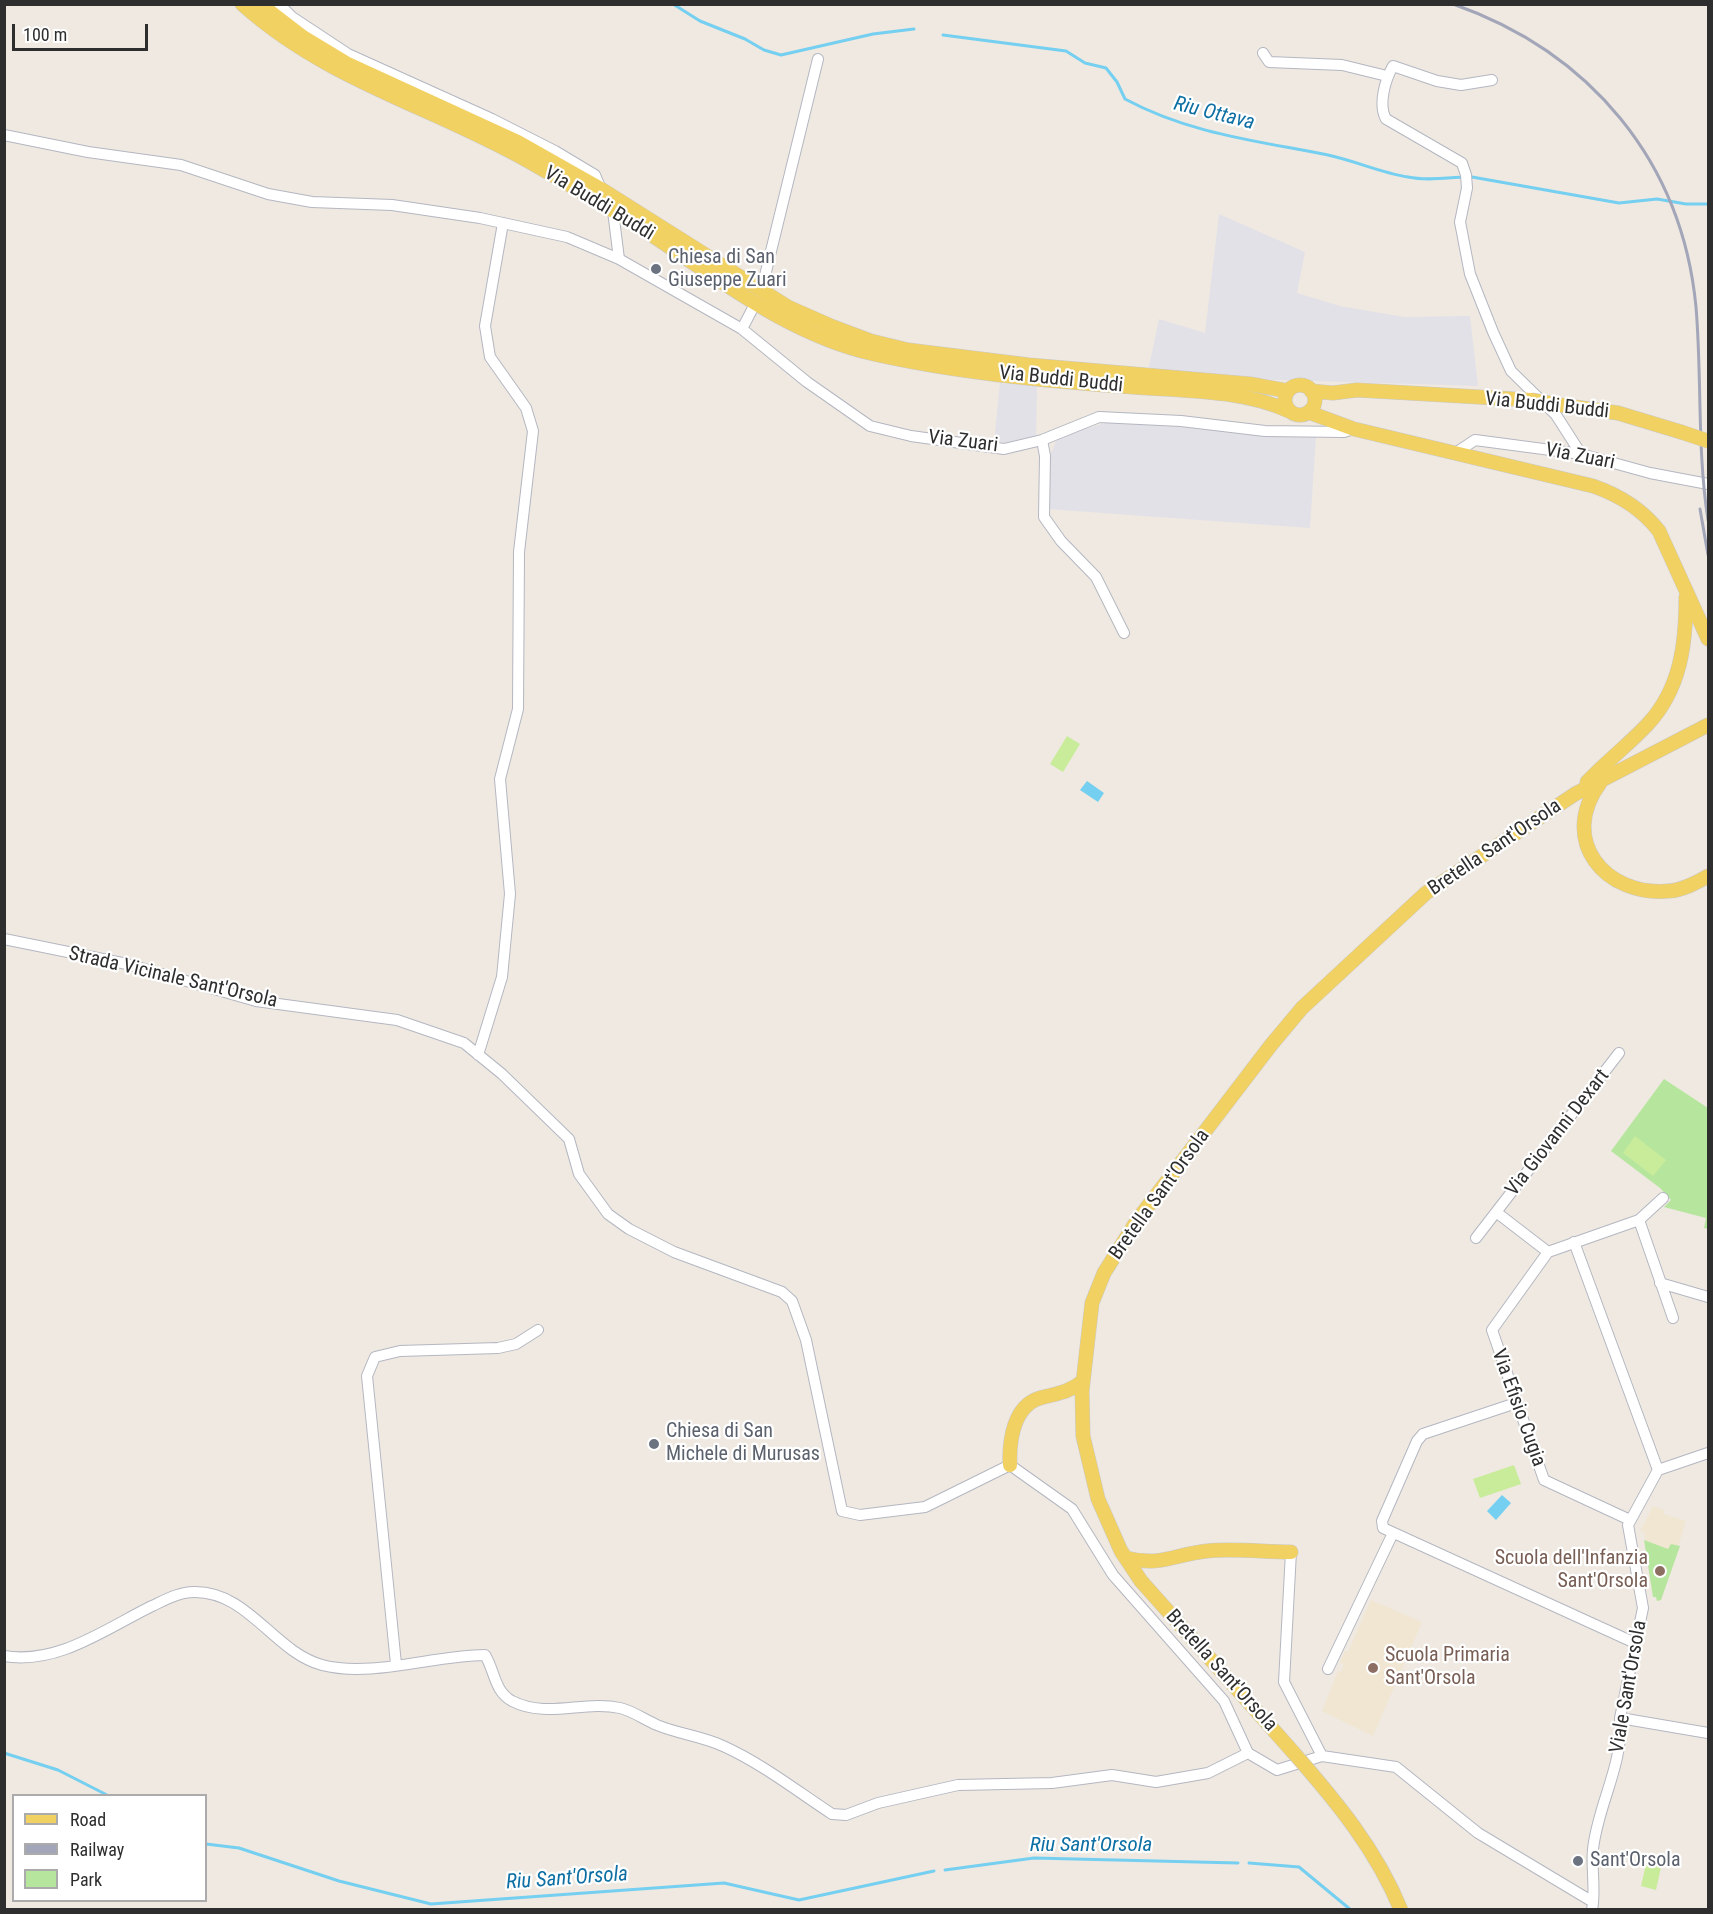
<!DOCTYPE html>
<html>
<head>
<meta charset="utf-8">
<style>
  body { margin:0 }
  #map { position:relative; width:1713px; height:1914px; overflow:hidden; background:#efe9e1; font-family:"Roboto Condensed",sans-serif }
  canvas { display:block }
  .frame { position:absolute; inset:0; border:6px solid #2e2e2e; pointer-events:none }
  .legend { position:absolute; left:12px; top:1794px; width:195px; height:108px; box-sizing:border-box; background:#fff; border:2px solid #ababab; margin:0; padding:8px 10px; list-style:none; font-size:18px; color:#2e2e2e }
  .legend li { display:flex; align-items:center; gap:12px; height:30px }
  .legend b { width:30px; border:2px solid #ababab }
  .scale { position:absolute; left:12px; top:24px; width:136px; height:27px; box-sizing:border-box; border:3px solid #2e2e2e; border-top:0; padding-left:8px; font-size:18px; line-height:21px; white-space:nowrap; color:#2e2e2e; -webkit-text-stroke:4px #fff; paint-order:stroke }
</style>
</head>
<body>
<div id="map">
<canvas width="1713" height="1914"></canvas>
<div class="frame"></div>
<ul class="legend">
<li><b style="height:8px;background:#f2d163"></b>Road</li>
<li><b style="height:8px;background:#a3a6b8"></b>Railway</li>
<li><b style="height:16px;background:#b6e59e"></b>Park</li>
</ul>
<div class="scale">100 m</div>
</div>
<script>
const ctx = document.querySelector('canvas').getContext('2d');
ctx.lineJoin = 'round';
function fill(path, color) {
  ctx.fillStyle = color;
  ctx.fill(path, 'evenodd');
}
function trace(path, color, width, dash) {
  ctx.strokeStyle = color;
  ctx.lineWidth = width;
  ctx.lineCap = dash ? 'butt' : 'round';
  ctx.setLineDash(dash || []);
  ctx.stroke(path);
}
function drawText(font, color, halo, rows, align = 'center') {
  ctx.font = font + ' "Roboto Condensed",sans-serif';
  ctx.lineWidth = 4.5;
  ctx.setLineDash([]);
  ctx.textBaseline = 'middle';
  ctx.strokeStyle = halo;
  ctx.fillStyle = color;
  for (const [text, x, y, turn = 0] of rows) {
    ctx.save();
    ctx.translate(x, y);
    ctx.rotate((+turn || 0) * Math.PI / 180);
    ctx.textAlign = isNaN(turn) ? turn : align;
    if (halo) ctx.strokeText(text, 0, 0);
    ctx.fillText(text, 0, 0);
    ctx.restore();
  }
}
const industrial = new Path2D(`
  M1219,214l86,38 -8,41 43,13 64,11 66,-1 8,70 -331,-10 12,-57 46,14z
  M1000,383l37,3 -1,54 -42,3z
  M1117,420l199,16 -6,92 -263,-19 1,-49 8,-19 21,-10z`);
const education = new Path2D(`
  M1653,1506l11,4 -1,4 23,7 -25,79 -4,1 -1,-4h-3l-9,-65 -4,-1z
  M1371,1600l51,22 -49,114 -51,-25 16,-40 3,1 3,-7 -4,-3 5,-11 3,1z`);
const green = new Path2D(`
  M1664,1079l44,29v121l-4,-1 2,-10 -42,-11 7,-7 -11,-12 -49,-37z
  M1644,1540l24,9 3,-5 9,2 -19,54 -4,1 -1,-4h-3z`);
const pitch = new Path2D(`
  M1067,736l13,8 -17,28 -13,-8z
  M1635,1136l31,24 -13,16 -30,-23z
  M1514,1465l7,19 -41,14 -7,-19z
  M1648,1855l15,3 -7,32 -15,-4z`);
const water = new Path2D(`
  M1087,781l17,12 -6,9 -18,-12z
  M1502,1495l9,8 -15,17 -9,-9z`);
const stream = new Path2D(`
  M673,4l27,17 45,18 19,11 17,5 92,-21 41,-5
  M943,35l123,16 19,12 21,5 11,14 8,17c65,35 133,42 203,56 28,6 53,18 80,22 18,4 37,1 55,0
  M1472,177l147,26 38,-4 29,5h22
  M4,1753l54,17 51,26
  M206,1844l33,4 100,33 92,23 293,-21 75,17 135,-29
  M1249,1863l50,4 52,43
  M945,1870l89,-12 204,5`);
const minor = new Path2D(`
  M279,4l13,13 56,37 144,65 63,32 40,24 6,14
  M1263,53l6,9 73,3 45,11
  M1492,80l-31,5 -24,-4 -44,-15c-8,14 -15,39 -7,53l76,44 4,12 1,13 -7,34 10,52 23,58 18,39 45,44 25,39
  M4,135l84,17 93,13 87,29 44,8 80,3 88,13 87,19 52,22 -6,-48
  M619,259l123,70 65,53 63,44 41,10 93,13 38,-9 57,-23 82,4 84,10 79,1 10,-3
  M761,292l57,-233
  M742,329l14,-27
  M1042,440l3,16 -1,61 17,24 35,36 28,56
  M1454,454l21,-14 106,14 69,19 58,11
  M4,939l123,25 129,37 141,19 67,23 38,31 67,65 10,35 29,40 21,15 45,23 108,40 10,9 14,39 36,171 18,4 65,-8 85,-42 62,44 41,66 111,126 24,52
  M478,1055l24,-78 8,-83 -10,-115 18,-70 1,-157 14,-121 -7,-23 -36,-51 -5,-31 18,-103
  M1496,1212l52,40
  M1639,1220l34,98
  M1476,1238l143,-185
  M1574,1242l84,228
  M1660,1283l48,14
  M1516,1403l-93,31 -6,7 -35,80 1,7 252,115
  M1658,1470l50,-17
  M1630,1520l-86,-40 -52,-150 56,-78 91,-32 24,-22
  M1291,1552l-7,130 38,74
  M4,1656c54,9 101,-27 148,-50 13,-6 27,-14 42,-14 54,-1 80,60 128,73 50,13 112,-10 163,-10 10,16 9,36 27,46 35,18 72,-1 108,7 13,3 25,12 37,17 21,9 45,11 66,21 38,17 74,45 109,68l14,1 32,-12 80,-18 94,-2 60,-8 44,7 52,-9 40,-20 29,17 45,-14 74,11 82,66 115,69
  M396,1664l-29,-288 8,-19 25,-6 98,-3 18,-4 22,-14
  M1328,1669l65,-136
  M1620,1718l88,15
  M1592,1910c4,-20 -1,-41 1,-61 5,-45 31,-85 27,-131l23,-110 -15,-83 30,-55`);
const major = new Path2D(`
  M242,4c86,77 189,102 286,157 44,25 87,50 128,77 68,45 137,98 218,116 79,18 164,26 245,32 55,5 119,2 170,25
  M260,4l43,33 43,26 172,79 83,47 187,118 43,19 40,15 37,9 121,15 221,19 38,7
  M1285 400a15 15 0 1 1 30 0a15 15 0 1 1-30 0Z
  M1311,391l22,2 24,-3 174,10
  M1560,405l58,8 63,19
  M1308,412l46,17 239,57c26,9 49,23 66,45l49,108
  M1587,782c19,-20 41,-37 60,-57 34,-36 39,-82 39,-128
  M1600,783c-42,57 5,114 69,108 14,-1 27,-8 39,-15
  M1010,1465c-1,-23 3,-59 30,-67 18,-5 28,-5 43,-17
  M1126,1558c34,9 50,-4 81,-7 27,-3 57,1 84,1
  M1293,1752l-152,-171 -20,-30 -23,-52 -15,-63 -1,-45 10,-88 12,-30 34,-54 133,-174 31,-37 124,-115 149,-99 133,-69`);
const rail = new Path2D(`
  M1453,4c137,48 229,157 243,303 6,71 1,143 12,213
  M1700,509l8,46`);
const majorBridge = new Path2D(`
  M1531,400l29,5
  M1681,432l27,9
  M1293,1752c43,49 83,97 108,158`);
const markers = [
  [656,269,6,"#6b7280"],
  [654,1444,6,"#6b7280"],
  [1660,1571,6,"#8d6e63"],
  [1373,1668,6,"#8d6e63"],
  [1578,1861,6,"#6b7280"]
];
const streetNames = [
  ["Via Buddi Buddi",599,204,31],
  ["Via Buddi Buddi",1061,380,6],
  ["Via Buddi Buddi",1547,406,6],
  ["Via Zuari",963,442,7],
  ["Via Zuari",1580,457,11],
  ["Bretella Sant'Orsola",1495,848,-34],
  ["Strada Vicinale Sant'Orsola",173,978,13],
  ["Via Giovanni Dexart",1558,1133,-52],
  ["Bretella Sant'Orsola",1160,1195,-54],
  ["Via Efisio Cugia",1518,1408,70],
  ["Bretella Sant'Orsola",1221,1671,48],
  ["Viale Sant'Orsola",1629,1687,-80]
];
const worshipNames = [
  ["Chiesa di San",668,258],
  ["Giuseppe Zuari",668,281],
  ["Chiesa di San",666,1432],
  ["Michele di Murusas",666,1455],
  ["Sant'Orsola",1590,1861]
];
const educationNames = [
  ["Scuola dell'Infanzia",1648,1559],
  ["Sant'Orsola",1648,1582],
  ["Scuola Primaria",1385,1656,"left"],
  ["Sant'Orsola",1385,1679,"left"]
];
const waterNames = [
  ["Riu Ottava",1214,114,14],
  ["Riu Sant'Orsola",1091,1846],
  ["Riu Sant'Orsola",567,1879,-4]
];
fill(industrial, '#e3e1e8');
fill(education, '#f0e6d1');
fill(green, '#b6e59e');
fill(pitch, '#c9ec9a');
fill(water, '#75cff0');
trace(stream, '#75cff0', 3);
trace(minor, '#b4b7c1', 12);
trace(major, '#c9c9c9', 15);
trace(minor, '#fff', 10);
trace(major, '#f2d163', 14);
trace(rail, '#a3a6b8', 3);
trace(majorBridge, '#c9c9c9', 15, []);
trace(majorBridge, '#f2d163', 14);
for (const [x, y, r, color] of markers) {
  const dot = new Path2D();
  dot.arc(x, y, r, 0, 2 * Math.PI);
  ctx.fillStyle = color;
  ctx.fill(dot);
  trace(dot, '#fff', 2);
}
drawText('20px', '#2e2e2e', '#fff', streetNames);
drawText('20px', '#5b616d', '#fff', worshipNames, 'left');
drawText('20px', '#785e54', '#fff', educationNames, 'right');
drawText('italic 21px', '#0d6fa3', '#fff', waterNames);
</script>
</body>
</html>
